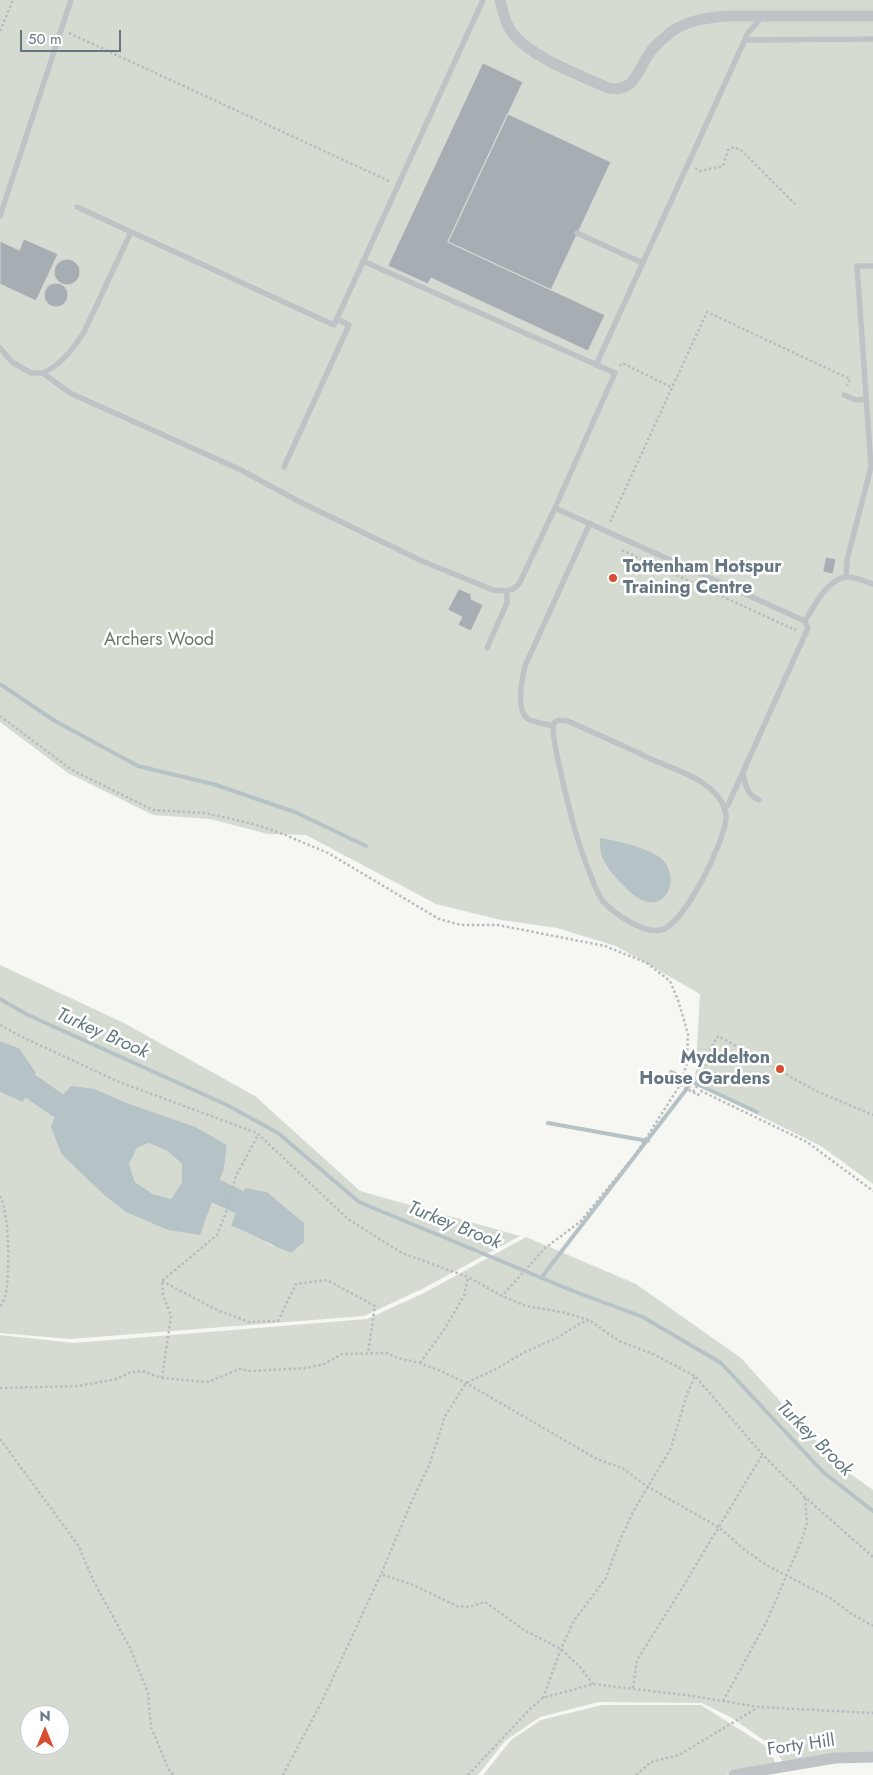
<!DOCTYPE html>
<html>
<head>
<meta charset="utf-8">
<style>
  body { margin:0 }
  #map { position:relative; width:873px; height:1775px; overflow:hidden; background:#f6f6f3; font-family:Jost,sans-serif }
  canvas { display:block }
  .north { position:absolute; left:20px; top:1705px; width:50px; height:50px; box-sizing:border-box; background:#fff; border:1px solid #c2c9cd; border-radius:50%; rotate:0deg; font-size:14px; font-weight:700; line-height:20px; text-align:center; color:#677782 }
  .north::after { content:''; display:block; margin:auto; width:18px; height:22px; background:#d94e30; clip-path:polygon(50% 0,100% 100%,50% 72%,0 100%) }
  .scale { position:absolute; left:20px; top:30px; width:101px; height:22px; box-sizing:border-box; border:2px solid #677782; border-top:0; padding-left:6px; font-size:15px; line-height:18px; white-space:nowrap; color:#677782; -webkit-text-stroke:4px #fff; paint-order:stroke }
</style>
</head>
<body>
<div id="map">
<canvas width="873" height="1775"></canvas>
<div class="north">N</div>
<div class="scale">50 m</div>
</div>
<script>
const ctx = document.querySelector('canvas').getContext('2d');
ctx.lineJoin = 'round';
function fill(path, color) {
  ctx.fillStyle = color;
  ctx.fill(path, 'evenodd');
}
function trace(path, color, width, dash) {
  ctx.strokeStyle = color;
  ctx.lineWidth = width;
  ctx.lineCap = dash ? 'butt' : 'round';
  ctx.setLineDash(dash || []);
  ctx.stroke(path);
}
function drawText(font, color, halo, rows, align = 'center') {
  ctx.font = font + ' Jost,sans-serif';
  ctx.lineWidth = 5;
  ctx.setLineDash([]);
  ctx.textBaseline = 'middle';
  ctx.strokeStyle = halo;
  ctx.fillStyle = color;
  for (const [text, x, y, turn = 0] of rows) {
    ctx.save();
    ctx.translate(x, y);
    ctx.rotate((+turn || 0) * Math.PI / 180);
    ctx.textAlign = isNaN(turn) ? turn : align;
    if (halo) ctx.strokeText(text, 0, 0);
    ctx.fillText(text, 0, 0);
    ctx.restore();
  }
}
const green = new Path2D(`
  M0,0h873v1184l-52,-38 -126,-62 5,-90 -84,-48 -59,-18 -56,-8 -65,-16 -130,-69 -38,-1 -58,-15 -57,-4 -85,-42 -68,-51z
  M0,965l124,58 131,73 105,95 160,45 -98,53 -58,27 -294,23 -70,-6v-241l23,9 -4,-53 -19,-7zM95,1089l32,14 69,24 31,18 -3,24 -8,22 -90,21 -21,-16 -43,-41zM267,1192l7,55 -22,-14 -21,-7z
  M149,1143l18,8 15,13v18l-11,17 -18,-5 -18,-12 -6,-18 8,-16z
  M526,1237l110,47 105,74 97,107 35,25v263l-89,10 -12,-17 -40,-28 -30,-15 -103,-1 -59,15 -35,24 -27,34h-478v-440l74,8 293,-24 57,-26zM30,1715h30v30h-30z
  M602,1705h99l68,43 7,17 -38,5 -12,5h-243l28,-35 30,-20z`);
const water = new Path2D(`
  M600,838c19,3 41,8 58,18 22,14 14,54 -14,45 -8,-3 -15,-10 -21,-16 -8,-7 -19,-21 -22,-31 -1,-5 -1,-11 -1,-16z
  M0,1041l19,7 17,25 -13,29 -23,-10z
  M71,1086l24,3 32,14 69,24 31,18 -3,24 -24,66 -32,-5 -42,-18 -21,-16 -43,-41 -11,-28 11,-31zM149,1143l18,8 15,13v18l-11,17 -18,-5 -18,-12 -6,-18 8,-16z
  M245,1188l22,4 37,31v19l-13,11c-21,-8 -39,-20 -60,-27z`);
const stream = new Path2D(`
  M0,684l55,37 83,45 75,18 82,28 71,34
  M0,999l28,16 199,90 51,28 81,69 214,89 70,26 78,46 102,109 50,39
  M671,1072l86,40
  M548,1123l100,18
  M541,1278l151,-196`);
const river = new Path2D(`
  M30,1086l29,20
  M216,1191l23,11`);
const building = new Path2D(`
  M483,63l40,19 -75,160 157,73 -17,36 -157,-73 -3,6 -40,-18z
  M508,114l103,48 -60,128 -103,-48z
  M24,239l34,15 -22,47 -36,-17v-43l19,9z
  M54 272a13 13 0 1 1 26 0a13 13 0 1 1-26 0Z
  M44 295a12 12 0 1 1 24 0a12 12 0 1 1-24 0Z
  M826,557l10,2 -3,15 -10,-2z
  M459,589l12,5v5l12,6 -12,26 -13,-6 4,-8 -14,-7z`);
const path = new Path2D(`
  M0,31l13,-31
  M69,33l322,149
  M695,168l5,3 23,-5 5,-16 6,-3 8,4 53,53
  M620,366l2,-3 49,24
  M610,522l97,-210 143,67 -3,7
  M622,550l173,80 2,-4
  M0,716l72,54 81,40 52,3 49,11 29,10 45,19 111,66 22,6h37l107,21 42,17 23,18 8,19 10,34 -1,29 -7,22 -44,69 -56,68 -35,26 -43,48
  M0,1025l20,11 99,46 138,51 91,86 54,34 66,24 34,19 24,10 36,6 27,8 30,21 34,13 42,22 67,78 43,43 68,60
  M680,1085l18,10 3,-4 106,51 66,49
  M693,1092l11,-17 7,-27 7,-12 98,55 57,24
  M0,1196c10,18 10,81 5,101 -1,3 -3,7 -5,10
  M162,1281l55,29 32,12 29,-1 18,-37 31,-4 48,26 -7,47
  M589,1320l-10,4 -20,13 -34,15 -29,17 -30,14 -21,33 -15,47 -18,38 -31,73 32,11 44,21 12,1 16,-5 39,28 37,19 19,18 13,17
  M420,1363l25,-35 19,-32 4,-19
  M162,1378l9,-62 -8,-21 -1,-14 55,-46 9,-23 10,-36 22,-41
  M0,1388l78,-2 39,-7 14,-7 11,-1 20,7 46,4 32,-13 11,2 56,-3 17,-4 18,-10 44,-1 12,5 22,5 21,8 25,12 131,76 25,9 26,19 72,41 26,23 22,15 64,33 18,14 23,13
  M0,1439l78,106 16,37 36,66 18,45 3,34 18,43 5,5
  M633,1688l4,-28 44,-70 81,-135
  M543,1698l18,-49 12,-27 33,-44 13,-36 15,-32 37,-62 16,-54 8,-18
  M723,1701l43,-78 35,-81 6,-19 -2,-26
  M283,1775l40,-76 58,-125
  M468,1775l63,-67 12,-10 50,-14 100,12 65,11 115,6
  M636,1775l15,-13 28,-7 78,-47`);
const service = new Path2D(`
  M745,40l128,-1
  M77,207l257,118 149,-325
  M0,216l71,-216
  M577,233l66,30
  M0,348l12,14 19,11h12l27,20 169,76 63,34 120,58 71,29 14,1 6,-2 6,-5 36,-76 60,-135 -252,-112
  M596,365l152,-332 13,-15
  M43,373c19,-9 30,-24 41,-41l47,-100
  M844,395l12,5 10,-1
  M284,467l65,-142 -12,-6
  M555,508l250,113c9,-14 21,-42 42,-44 8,-1 18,5 26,7
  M846,577l1,-17 24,-93 -14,-201h16
  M487,648l20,-45v-12
  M559,720l9,1c28,13 56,25 83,38 22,10 53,18 68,39 4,6 8,13 7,21 -2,23 -41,105 -65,111 -18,4 -48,-17 -59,-30 -5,-7 -8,-16 -11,-24 -14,-33 -22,-68 -30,-102 -3,-15 -8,-32 -8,-48l2,-4z
  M553,726c-7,-2 -16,-3 -23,-6 -15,-7 -8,-41 -5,-54l65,-143
  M743,773c2,12 5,23 16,27
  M725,807l3,-2 80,-177 -3,-7`);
const minor = new Path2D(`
  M500,0c3,12 6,26 14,35 22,25 64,39 94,53 27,6 30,-20 43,-37 5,-7 13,-13 20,-19 17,-12 35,-14 56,-16h146
  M734,1775l101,-17 38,-1`);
const markers = [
  [613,578,5,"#d94e30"],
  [780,1069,5,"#d94e30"]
];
const poiNames = [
  ["Tottenham Hotspur",623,568],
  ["Training Centre",623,589],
  ["Myddelton",770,1059,"right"],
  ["House Gardens",770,1080,"right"]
];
const parkNames = [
  ["Archers Wood",159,641]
];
const streetNames = [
  ["Forty Hill",801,1746,-8]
];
const waterNames = [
  ["Turkey Brook",102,1034,24],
  ["Turkey Brook",454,1226,22],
  ["Turkey Brook",814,1439,45]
];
fill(green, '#d6dbd2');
fill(water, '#b6c3c6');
trace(stream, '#b6c3c6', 4);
trace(river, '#b6c3c6', 24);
fill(building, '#a7aeb3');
trace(building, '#d7d7d5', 1);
trace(path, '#b9bcbe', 2.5, [2.5, 2.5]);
trace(service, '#bfc3c6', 5.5);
trace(minor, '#bfc3c6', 11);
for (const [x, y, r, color] of markers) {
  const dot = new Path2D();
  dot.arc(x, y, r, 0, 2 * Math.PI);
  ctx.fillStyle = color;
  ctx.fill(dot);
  trace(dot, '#fff', 2);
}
drawText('bold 18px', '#677782', '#fff', poiNames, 'left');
drawText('18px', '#6a7a65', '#fff', parkNames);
drawText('18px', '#677782', '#fff', streetNames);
drawText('italic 19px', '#63787f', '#fff', waterNames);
</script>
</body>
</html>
